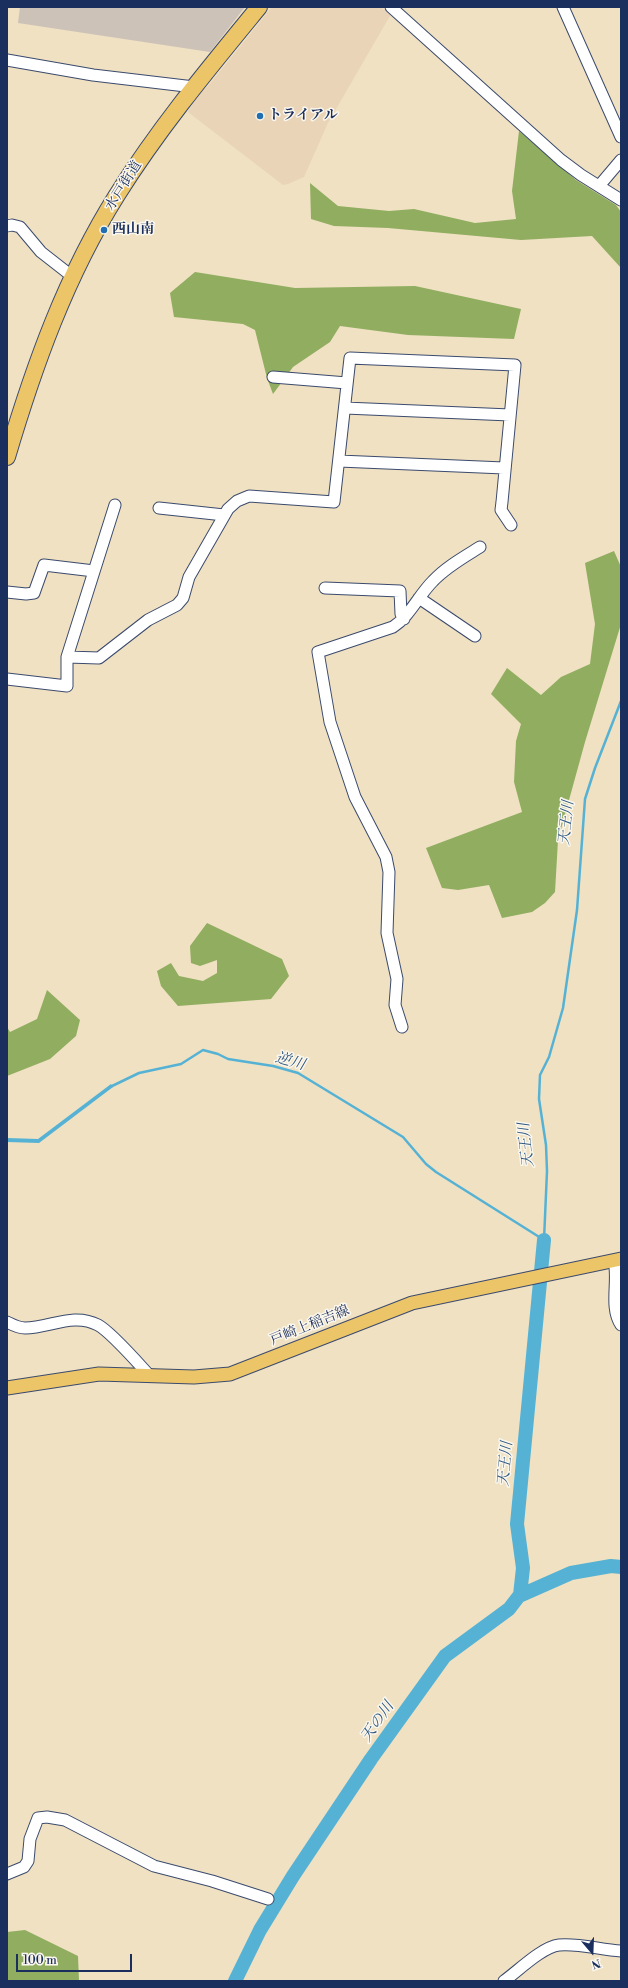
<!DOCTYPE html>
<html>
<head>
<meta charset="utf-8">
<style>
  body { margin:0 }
  #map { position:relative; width:628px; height:1988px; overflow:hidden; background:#efe1c2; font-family:"Libre Bodoni",serif }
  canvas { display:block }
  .frame { position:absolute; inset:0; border:8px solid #1b2f5e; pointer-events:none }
  .north { position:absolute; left:572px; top:1932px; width:40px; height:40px; -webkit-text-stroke:3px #fbf7ec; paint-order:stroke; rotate:161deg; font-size:11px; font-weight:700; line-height:16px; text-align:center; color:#1b2f5e }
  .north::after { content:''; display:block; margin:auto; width:14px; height:18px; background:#1b2f5e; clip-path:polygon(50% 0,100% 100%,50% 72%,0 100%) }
  .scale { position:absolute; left:16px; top:1954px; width:116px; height:18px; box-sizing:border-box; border:2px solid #1b2f5e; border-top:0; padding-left:5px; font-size:12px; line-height:14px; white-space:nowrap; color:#1b2f5e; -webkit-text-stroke:3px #fbf7ec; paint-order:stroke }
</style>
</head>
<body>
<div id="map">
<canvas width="628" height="1988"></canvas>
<div class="frame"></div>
<div class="north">N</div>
<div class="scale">100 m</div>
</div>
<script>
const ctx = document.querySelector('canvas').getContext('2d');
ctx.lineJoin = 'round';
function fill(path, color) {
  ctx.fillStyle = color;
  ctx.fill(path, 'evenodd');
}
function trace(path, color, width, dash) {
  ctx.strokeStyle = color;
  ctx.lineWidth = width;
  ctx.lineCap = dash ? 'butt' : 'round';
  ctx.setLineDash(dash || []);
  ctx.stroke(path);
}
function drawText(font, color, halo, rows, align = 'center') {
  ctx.font = font + ' "Libre Bodoni","Noto Serif JP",serif';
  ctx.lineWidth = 3;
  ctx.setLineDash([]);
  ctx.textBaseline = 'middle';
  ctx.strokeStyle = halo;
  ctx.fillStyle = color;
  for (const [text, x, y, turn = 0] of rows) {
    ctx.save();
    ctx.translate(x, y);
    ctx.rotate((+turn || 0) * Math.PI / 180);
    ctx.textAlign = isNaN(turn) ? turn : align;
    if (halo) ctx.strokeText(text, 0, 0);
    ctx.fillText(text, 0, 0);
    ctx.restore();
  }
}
const built = new Path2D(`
  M272,7h109l10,7 -63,109 -24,54 -16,7 -5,1 -95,-73 10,-17 10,-9z`);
const industrial = new Path2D(`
  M20,7h225l-35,45 -192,-29z`);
const forest = new Path2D(`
  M519,131l57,49 40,25 5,7v56l-29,-32 -71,4 -133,-12 -54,-2 -23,-7 -1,-36 28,23 51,5 25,-2 61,14 41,-4 -4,-28z
  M195,272l100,16 120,-2 106,23 -7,30 -106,-4 -68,-9 -10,16 -37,25 -20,27 -6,-16 -12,-48 -12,-6 -69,-7 -4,-24z
  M614,551l7,16v57l-36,118 -27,98 -3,52 -10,11 -13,9 -30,6 -13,-33 -31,5 -16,-2 -16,-40 96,-36 -8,-30 2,-41 5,-17 -30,-30 16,-26 34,27 20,-18 29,-13 5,-40 -10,-61z
  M207,923l75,36 7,17 -18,23 -93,7 -17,-20 -4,-15 14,-8 8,13 24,5 14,-8v-13l-17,6 -9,-3 -1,-17z
  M47,990l33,30 -4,16 -26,23 -43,17v-49l3,5 27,-13z
  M25,1930l53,26 1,25h-72v-49z`);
const water = new Path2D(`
  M111,1084l2,3 -74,56 -32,-1v-4l31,1z`);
const stream = new Path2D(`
  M110,1087l29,-14 42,-9 22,-14 15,4 10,5 45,7 25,7 105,64 23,27 10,8 108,68 3,-69 -1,-26 -7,-46 1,-24 9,-18 14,-49 14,-98 8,-111 10,-31 26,-67`);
const river = new Path2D(`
  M520,1595l3,-27 -6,-44 27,-284
  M235,1981l25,-51 33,-54 78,-117 74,-103 64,-47 10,-13 52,-23 40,-7 10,1`);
const minor = new Path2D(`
  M391,7l170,153 20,15 40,25
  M563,7l58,130
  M7,60l86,15 101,12
  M599,186l22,-26
  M7,226l5,-1 8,2 21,25 32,25
  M273,377l74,6
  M345,408l165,7
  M339,461l165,7
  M159,508l65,7
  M325,588l75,3 1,23 3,5
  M7,592l19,2 8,-1 10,-28 50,6
  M419,598l56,38
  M67,657l32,1 49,-38 29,-15 6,-7 6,-21 39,-68 9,-8 12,-5 85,6 16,-144 165,7 -13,137 -1,8 10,15
  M7,679l60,7v-29l48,-152
  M402,1027l-7,-22 2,-26 -10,-46 2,-61 -3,-15 -31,-60 -25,-75 -12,-70 75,-25c17,-11 25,-31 40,-46 13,-14 31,-24 47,-34
  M614,1261c5,20 -5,46 7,64
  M7,1322c6,3 11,6 18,6 25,0 48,-16 73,-3 13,7 39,37 51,50
  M7,1874l17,-7 4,-6 2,-22 8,-21 9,-1 18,3 89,46 58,15 56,18
  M504,1981c14,-10 38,-34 55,-36 20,-2 42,5 62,6`);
const major = new Path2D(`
  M7,1388l92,-14 95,3 36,-3 182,-71 209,-44`);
const highway = new Path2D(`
  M7,457c27,-91 59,-181 110,-262 42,-67 92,-127 142,-188`);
const markers = [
  [260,116,4,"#1f6fb2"],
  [104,230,4,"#1f6fb2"]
];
const poiNames = [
  ["トライアル",268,116],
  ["西山南",112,230]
];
const streetNames = [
  ["水戸街道",124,186,-58],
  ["戸崎上稲吉線",310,1326,-22]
];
const waterNames = [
  ["天王川",567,823,-84],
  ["逆川",290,1062,16],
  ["天王川",527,1145,-96],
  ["天王川",506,1464,-85],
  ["天の川",378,1722,-55]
];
fill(built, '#e9d4b8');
fill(industrial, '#ccc2b8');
fill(forest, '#90ad60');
fill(water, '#56b2d4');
trace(stream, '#56b2d4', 2.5);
trace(river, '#56b2d4', 14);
trace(minor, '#3b4a6d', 13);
trace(major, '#3b4a6d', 15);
trace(highway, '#3b4a6d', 18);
trace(minor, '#fff', 11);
trace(major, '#ecc569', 13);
trace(highway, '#ecc569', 16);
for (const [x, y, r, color] of markers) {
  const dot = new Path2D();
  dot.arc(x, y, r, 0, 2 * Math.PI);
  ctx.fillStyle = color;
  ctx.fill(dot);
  trace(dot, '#fbf7ec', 1.5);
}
drawText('bold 14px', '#1b2f5e', '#fbf7ec', poiNames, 'left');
drawText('14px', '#1b2f5e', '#fbf7ec', streetNames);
drawText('italic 15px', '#2d5681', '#fbf7ec', waterNames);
</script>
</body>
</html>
